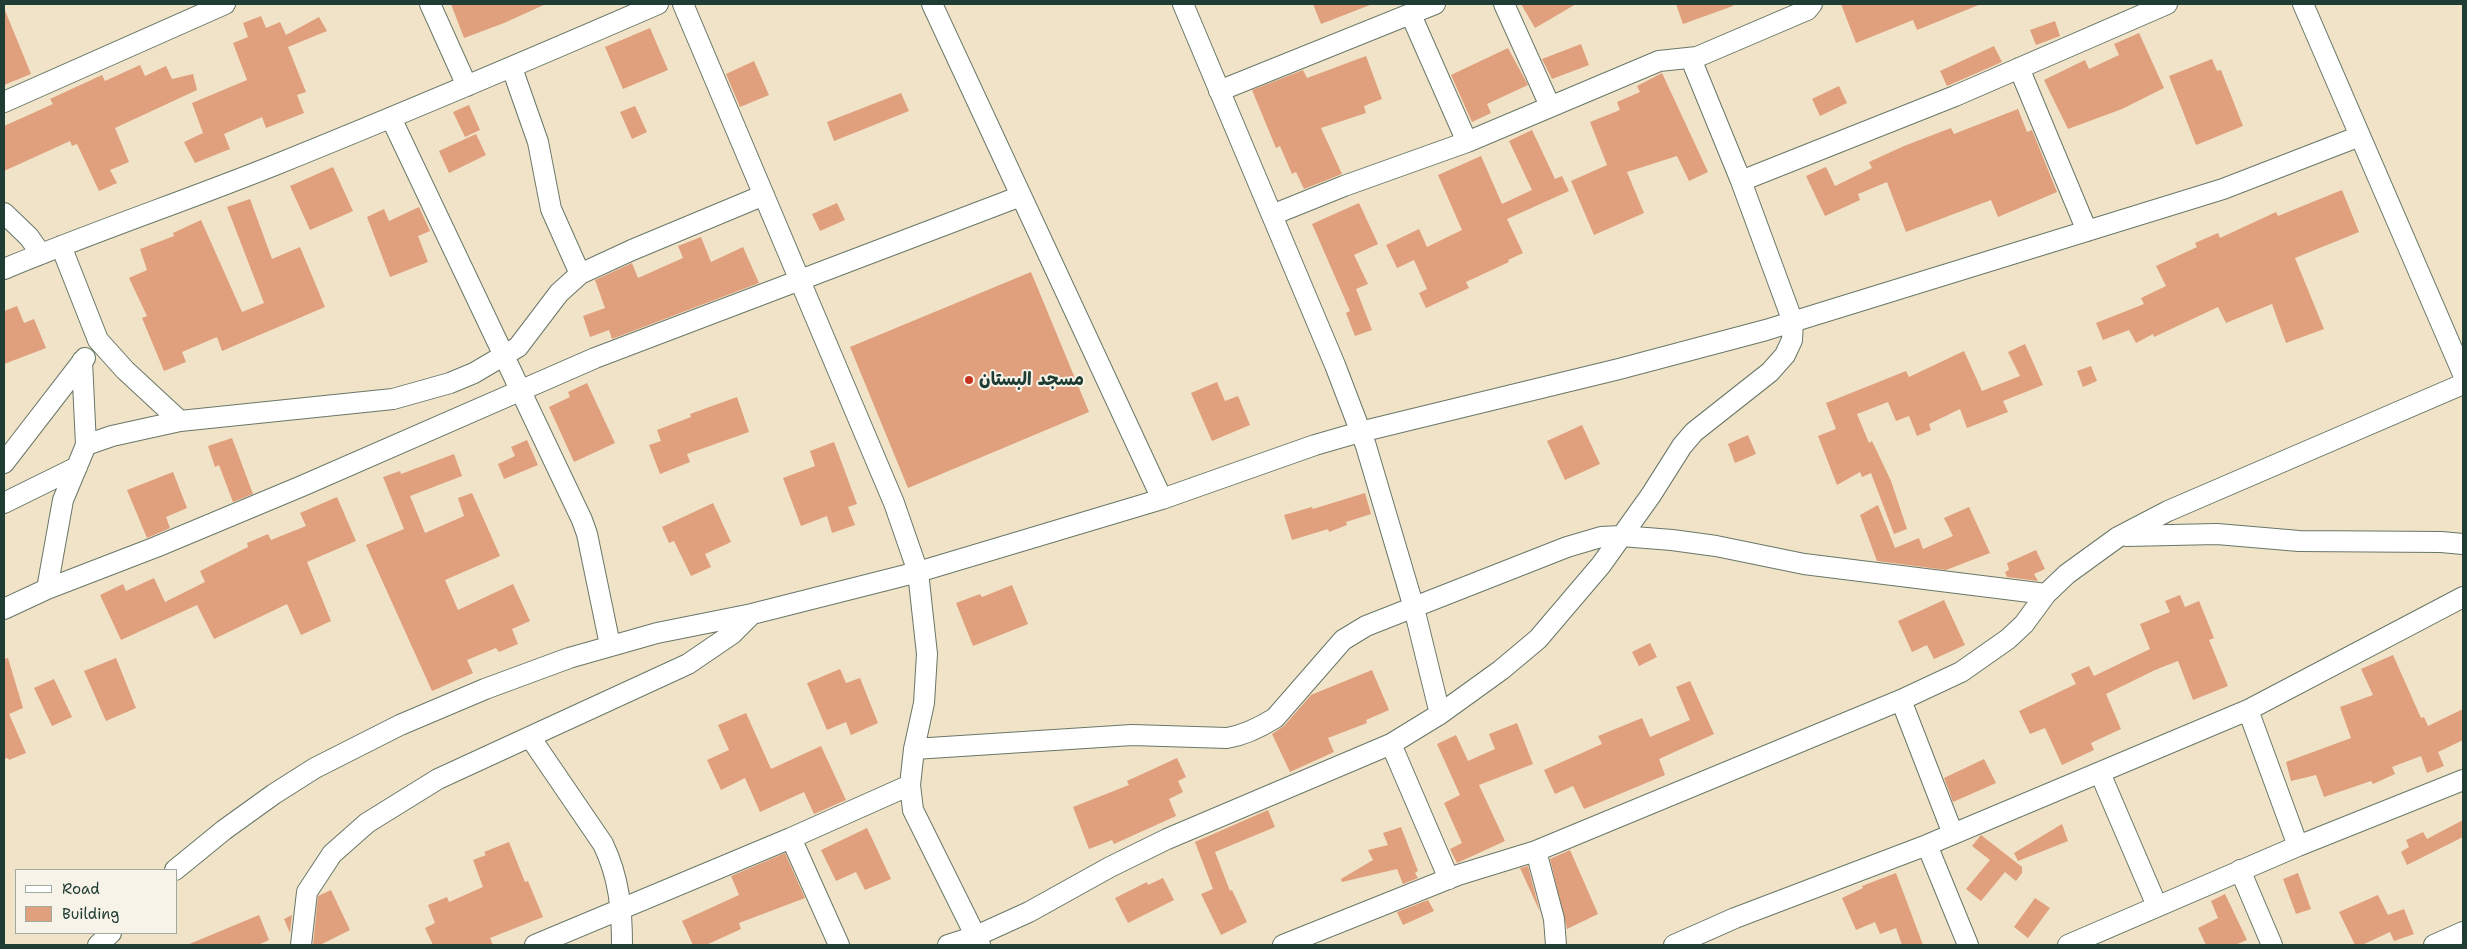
<!DOCTYPE html>
<html>
<head>
<meta charset="utf-8">
<style>
  body { margin:0 }
  #map { position:relative; width:2467px; height:949px; overflow:hidden; background:#f1e3c7; font-family:"Shantell Sans",sans-serif }
  canvas { display:block }
  .frame { position:absolute; inset:0; border:5px solid #1f3d34; pointer-events:none }
  .legend { position:absolute; left:15px; top:869px; width:162px; height:65px; box-sizing:border-box; background:#f7f3e8; border:1px solid #a1aaa0; margin:0; padding:6px 9px; list-style:none; font-size:15px; color:#1f3d34 }
  .legend li { display:flex; align-items:center; gap:10px; height:25px }
  .legend b { width:25px; border:1px solid #a1aaa0 }
</style>
</head>
<body>
<div id="map">
<canvas width="2467" height="949"></canvas>
<div class="frame"></div>
<ul class="legend">
<li><b style="height:6px;background:#fff"></b>Road</li>
<li><b style="height:14px;background:#e09f7d"></b>Building</li>
</ul>
</div>
<script>
const ctx = document.querySelector('canvas').getContext('2d');
ctx.lineJoin = 'round';
function fill(path, color) {
  ctx.fillStyle = color;
  ctx.fill(path, 'evenodd');
}
function trace(path, color, width, dash) {
  ctx.strokeStyle = color;
  ctx.lineWidth = width;
  ctx.lineCap = dash ? 'butt' : 'round';
  ctx.setLineDash(dash || []);
  ctx.stroke(path);
}
function drawText(font, color, halo, rows, align = 'center') {
  ctx.font = font + ' "Shantell Sans","Playpen Sans Arabic",sans-serif';
  ctx.lineWidth = 4;
  ctx.setLineDash([]);
  ctx.textBaseline = 'middle';
  ctx.strokeStyle = halo;
  ctx.fillStyle = color;
  for (const [text, x, y, turn = 0] of rows) {
    ctx.save();
    ctx.translate(x, y);
    ctx.rotate((+turn || 0) * Math.PI / 180);
    ctx.textAlign = isNaN(turn) ? turn : align;
    if (halo) ctx.strokeText(text, 0, 0);
    ctx.fillText(text, 0, 0);
    ctx.restore();
  }
}
const building = new Path2D(`
  M451,4h95l-42,19 -40,15z
  M1313,4h57v1l-49,19z
  M1521,4h55l-41,24z
  M1676,4h57v2l-50,18z
  M1841,4h140l-64,26 -4,-10 -57,23z
  M4,8l27,66 -27,11z
  M261,16l5,12 14,-6 6,13 33,-18 8,14 -39,16 18,45 -9,3 7,18 -38,15 -4,-11 -38,17 6,15 -35,14 -11,-21 19,-9 -11,-30 55,-23 -14,-37 15,-6 -5,-14z
  M2055,21l5,15 -24,9 -6,-15z
  M650,28l18,42 -45,19 -18,-42z
  M2139,33l25,55 -42,21 -54,20 -24,-49 41,-20 4,9 30,-14 -5,-11z
  M1581,44l8,21 -37,14 -10,-20z
  M1994,46l8,16 -55,24 -7,-15z
  M1508,48l20,37 -41,19 4,9 -19,9 -21,-47z
  M1366,56l16,43 -18,7 2,7 -45,15 21,46 -38,15 -8,-17 -4,2 -12,-28 -4,2 -24,-58 51,-20 4,8z
  M2212,59l5,12 4,-1 22,56 -47,19 -27,-69z
  M754,61l15,34 -29,12 -14,-33z
  M140,65l5,11 21,-10 6,13 21,-5 4,16 -82,38 14,34 -19,8 7,13 -18,8 -22,-47 -5,2 -2,-5 -66,30v-45l49,-22 -3,-5 52,-24 3,6z
  M1662,73l46,99 -19,9 -12,-25 -50,16 17,41 -50,22 -23,-54 36,-16 -17,-43 30,-12 -3,-8 23,-10 -3,-6z
  M1839,86l8,17 -27,13 -8,-17z
  M901,93l8,18 -75,30 -7,-19z
  M469,105l11,25 -15,7 -12,-25z
  M635,106l12,26 -15,7 -12,-27z
  M2018,109l9,23 5,-2 25,62 -59,25 -7,-17 -85,32 -19,-50 -29,12 2,6 -35,16 -19,-40 20,-9 9,19 37,-18 -3,-6 35,-16 47,-18 3,6z
  M1532,130l23,49 7,-3 7,15 -62,28 16,34 -15,7 1,2 -43,20 3,6 -43,20 -7,-15 8,-4 -13,-29 -17,8 -11,-23 33,-16 8,18 35,-17 -24,-55 43,-19 21,48 30,-14 -23,-49z
  M476,134l10,21 -37,18 -10,-22z
  M333,167l20,44 -43,19 -20,-44z
  M2342,190l17,42 -64,26 29,71 -38,14 -14,-39 -46,19 -8,-16 -64,30 -1,-3 -17,9 -7,-13 -26,10 -7,-17 48,-19 -3,-6 25,-12 -10,-20 41,-19 -2,-4 23,-10 2,5 56,-26 2,4z
  M250,199l22,60 28,-12 25,60 -103,44 -5,-14 -35,15 4,10 -22,9 -22,-53 5,-2 -18,-38 18,-8 -7,-21 34,-13 -1,-3 28,-13 41,92 22,-9 -37,-96z
  M837,203l8,17 -25,11 -8,-17z
  M1359,203l19,41 -24,11 14,29 -12,5 16,41 -17,6 -9,-23 4,-2 -38,-87z
  M419,207l11,24 -12,5 10,26 -38,15 -23,-60 17,-8 5,12z
  M701,237l10,25 32,-15 16,36 -147,56 -3,-9 -19,7 -7,-21 22,-8 -10,-28 37,-17 6,15 45,-20 -5,-12z
  M1031,272l58,140 -181,76 -58,-141z
  M17,306l7,17 10,-4 12,29 -42,16v-53z
  M2025,344l18,41 -40,16 5,11 -41,16 -7,-19 -31,15 2,6 -14,6 -8,-20 -13,5 -8,-19 -31,12 12,29 3,-2 19,40 16,48 -13,5 -23,-61 -9,4 -2,-5 -23,13 -19,-49 18,-7 -10,-26 80,-32 3,6 55,-26 18,40 38,-15 -12,-24z
  M2091,366l6,15 -14,6 -6,-16z
  M1217,382l8,19 13,-5 12,29 -38,16 -21,-48z
  M587,383l28,60 -41,19 -25,-55 21,-10 -2,-5z
  M737,397l12,35 -62,22 3,8 -30,12 -11,-29 12,-4 -4,-11 34,-13 -1,-3z
  M1582,425l18,39 -35,16 -18,-39z
  M1748,435l8,19 -21,9 -7,-19z
  M232,438l21,56 -20,8 -14,-37 -4,2 -7,-21z
  M527,440l11,25 -34,14 -6,-15 17,-8 -4,-9z
  M834,442l23,62 -9,3 7,18 -23,8 -5,-17 -26,10 -18,-48 32,-12 -5,-15z
  M454,454l8,22 -52,20 15,37 39,-17 -6,-18 14,-5 28,63 -55,24 13,30 55,-26 17,37 -18,8 6,15 -19,8 -3,-4 -29,12 6,13 -41,18 -66,-146 38,-16 -21,-52 17,-6 1,3z
  M173,472l14,36 -21,9 4,11 -23,10 -20,-48z
  M1365,493l6,21 -25,8 1,3 -18,7 -1,-3 -36,11 -8,-25 28,-8 1,2z
  M337,497l19,44 -49,21 24,59 -30,14 -14,-31 -73,35 -17,-34 -76,35 -21,-45 23,-11 3,7 28,-13 11,24 40,-20 -5,-11 48,-24 -1,-4 21,-9 3,6 35,-14 -6,-13z
  M713,503l18,39 -26,12 6,13 -20,9 -17,-35 -5,2 -7,-16z
  M1878,505l17,43 24,-10 4,11 30,-13 -9,-18 25,-11 21,46 -44,17 -69,-9 -17,-46z
  M2036,550l9,19 -11,5 4,7 -31,-4 -2,-5 4,-2 -2,-7z
  M1012,585l16,39 -55,22 -17,-43 24,-9 2,3z
  M2180,595l5,12 14,-6 15,37 -5,2 19,46 -35,14 -15,-39 -23,9 -49,24 15,35 -30,14 3,7 -32,15 -17,-37 -15,6 -11,-23 57,-27 -5,-10 18,-8 5,10 56,-27 -10,-25 30,-12 -5,-11z
  M1944,600l21,45 -31,14 -7,-14 -15,7 -14,-31z
  M1650,643l7,14 -18,9 -7,-14z
  M2393,655l28,63 3,-1 4,9 35,-17v31l-25,12 6,14 -17,7 -6,-17 -29,11 3,7 -22,10 -2,-3 -47,16 -8,-22 -25,6 -5,-19 65,-24 -11,-31 33,-12 -12,-26z
  M8,658l15,50 -14,6 17,39 -17,7 -1,-2 -4,1v-100z
  M116,658l20,50 -30,13 -22,-50z
  M840,669l6,14 14,-5 18,45 -27,12 -5,-13 -19,8 -20,-47z
  M1372,670l17,40 -23,10 1,3 -39,15 6,14 -44,20 -18,-38 12,-8 27,-31z
  M54,679l18,38 -20,9 -18,-38z
  M1690,681l24,53 -55,25 6,16 -81,34 -11,-23 -18,8 -11,-24 58,-26 -4,-8 44,-18 8,19 40,-17 -14,-33z
  M746,713l25,56 50,-23 25,54 -32,14 -10,-22 -44,20 -15,-34 -24,12 -14,-30 22,-10 -11,-25z
  M1517,723l16,41 -54,21 26,56 -48,22 -7,-14 12,-6 -18,-40 16,-8 -23,-51 19,-9 12,26 27,-12 -6,-15z
  M1177,758l9,19 -8,4 5,11 -14,7 7,17 -62,28 -2,-4 -23,9 -16,-42 56,-22 -2,-4z
  M1984,759l12,24 -43,19 -9,-24z
  M1268,810l7,17 -60,25 15,39 2,-1 15,32 -26,13 -20,-41 12,-5 -18,-47z
  M2463,820v17l-56,28 -6,-13 8,-5 -3,-7 17,-8 4,7z
  M2062,824l6,17 -50,20 -4,-8z
  M1401,827l17,44 -3,2 3,5 -15,6 -6,-15 -55,13 -1,-3 32,-19 -5,-10 20,-5 -5,-12z
  M867,828l24,51 -26,11 -9,-18 -20,9 -15,-31z
  M1981,835l41,32v6l-6,8 -11,-9 -24,29 -15,-12 24,-29 -18,-14z
  M509,842l16,40 3,-1 15,36 -53,21 3,7h-60l-8,-17 10,-5 -7,-18 19,-8 2,5 34,-15 -10,-27 13,-5 -2,-3z
  M1570,850l28,64 -31,15 -17,-70z
  M785,853l20,45 -66,25 2,6 -35,16h-13l-11,-24 57,-26 -8,-19z
  M1528,866l12,46 -20,-44z
  M1896,873l27,72h-21l-6,-17 -16,6 -5,-12 -19,8 -14,-32 21,-10 -1,-2z
  M2298,873l13,36 -15,5 -13,-35z
  M1163,878l11,22 -46,23 -13,-25 32,-16 1,3z
  M331,890l19,40 -30,15h-7l5,-49z
  M2225,894l22,46 -12,5h-29l-8,-17 20,-10 -7,-17z
  M2378,895l10,20 16,-6 10,25 -20,7 -4,-9 -28,13h-7l-16,-33z
  M2035,898l15,10 -22,30 -14,-11z
  M1428,900l6,11 -31,14 -6,-13z
  M259,915l10,25 -11,5h-71z
  M292,915l-2,18 -6,-14z`);
const minor = new Path2D(`
  M430,4l37,82
  M683,4l211,499 24,69 9,82 -3,49 -10,46 -4,36 3,25 67,135
  M932,4l230,495
  M1504,4l46,102
  M2303,4l160,370
  M1411,15l56,127
  M512,68l26,74 13,67 29,65
  M2019,68l68,163
  M1219,91l216,-87
  M4,102l221,-98
  M391,118l191,402 5,14 23,111
  M1741,181l214,-85 212,-92
  M4,213l25,24 12,17
  M1272,215l72,-29 123,-44 192,-81 38,-4 110,-47 5,-6
  M61,246l37,94 27,30 55,51
  M4,269c89,-37 181,-68 271,-104 129,-52 256,-106 383,-161
  M86,445l26,-9 68,-15 213,-22 57,-16 24,-10 44,-26 41,-54 21,-19 52,-24 132,-55
  M4,463l81,-105
  M4,503l73,-36
  M2126,536l91,-2 82,7 142,1 22,2
  M47,589l16,-89 23,-55 -4,-84
  M4,609l43,-20 109,-42 146,-61 293,-128 426,-162
  M1901,700l52,134
  M2248,710l50,136
  M1440,714l61,-44 37,-31 63,-74 50,-70 31,-49 12,-14 76,-60 15,-17 7,-15 1,-18 -52,-141 -50,-122
  M530,737l73,107c16,33 19,65 19,101
  M1391,744l58,135
  M914,749l218,-14 95,3c18,-3 32,-10 48,-20l68,-78 23,-14 201,-79 34,-10 20,-1 51,4 44,6 88,18 242,30
  M2100,773l57,133
  M791,838l48,107
  M1927,845l41,100
  M175,870l49,-40 50,-36 41,-26 85,-43 85,-36 84,-31 88,-25 95,-19 166,-42 244,-73 153,-54 45,-13 259,-63 147,-39 457,-141 137,-53
  M2240,870l32,75
  M98,945l13,-12
  M301,945l6,-53 25,-38 35,-31 71,-44 250,-115 44,-30 20,-20
  M535,945l256,-107 119,-53
  M948,945l28,-9 53,-24 81,-45 57,-28 224,-95 49,-30 -26,-106 -48,-162 -31,-81 -152,-361
  M1283,945l175,-70 78,-24
  M1556,945l-2,-26 -18,-68 365,-151 60,-28 47,-33 16,-15 22,-30 21,-20 51,-37 50,-26 295,-127
  M1674,945l61,-27 192,-73 321,-135 215,-113
  M2068,945l230,-99 165,-66
  M2434,945l29,-13`);
const markers = [
  [969,380,5,"#c8321e"]
];
const poiNames = [
  ["مسجد البستان",979,380]
];
fill(building, '#e09f7d');
trace(minor, '#687767', 22);
trace(minor, '#fff', 20);
for (const [x, y, r, color] of markers) {
  const dot = new Path2D();
  dot.arc(x, y, r, 0, 2 * Math.PI);
  ctx.fillStyle = color;
  ctx.fill(dot);
  trace(dot, '#f7f3e8', 2);
}
drawText('bold 18px', '#1f3d34', '#f7f3e8', poiNames, 'left');
</script>
</body>
</html>
